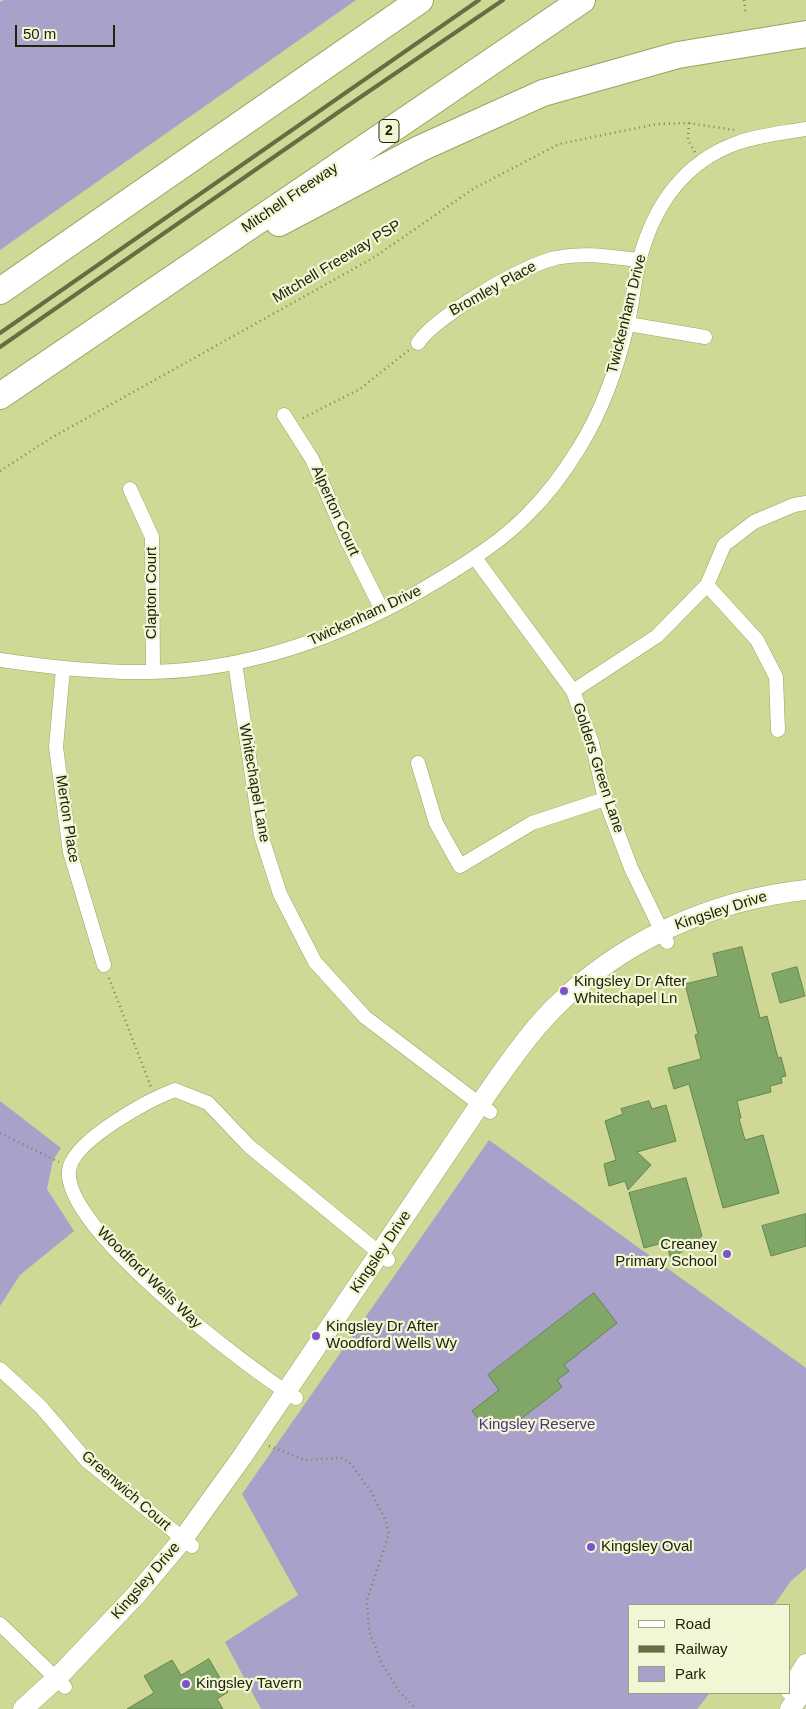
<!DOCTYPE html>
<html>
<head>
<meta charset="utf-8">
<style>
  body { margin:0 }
  #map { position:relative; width:806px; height:1709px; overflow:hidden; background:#cfd895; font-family:Arial,sans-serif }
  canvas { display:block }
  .legend { position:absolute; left:628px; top:1604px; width:162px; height:90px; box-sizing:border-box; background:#f1f6d5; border:1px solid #9da283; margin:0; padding:6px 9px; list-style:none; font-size:15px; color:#202308 }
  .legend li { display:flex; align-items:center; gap:10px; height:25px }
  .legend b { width:25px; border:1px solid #9da283 }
  .scale { position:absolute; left:15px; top:25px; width:100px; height:22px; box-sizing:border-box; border:2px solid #202308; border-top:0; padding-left:6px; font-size:15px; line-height:18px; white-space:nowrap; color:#202308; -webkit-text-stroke:4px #f1f6d5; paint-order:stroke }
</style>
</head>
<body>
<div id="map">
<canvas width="806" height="1709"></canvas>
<ul class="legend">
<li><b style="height:6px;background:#fff"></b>Road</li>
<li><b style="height:6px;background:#676c41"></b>Railway</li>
<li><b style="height:14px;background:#aaa1cb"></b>Park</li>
</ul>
<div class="scale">50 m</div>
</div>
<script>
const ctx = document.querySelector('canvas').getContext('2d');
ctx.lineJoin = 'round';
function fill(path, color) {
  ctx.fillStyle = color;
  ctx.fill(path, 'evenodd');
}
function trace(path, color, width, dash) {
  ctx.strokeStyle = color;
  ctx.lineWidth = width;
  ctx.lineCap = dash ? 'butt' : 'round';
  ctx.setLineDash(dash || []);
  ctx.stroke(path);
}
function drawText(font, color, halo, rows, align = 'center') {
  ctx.font = font + ' Arial,sans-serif';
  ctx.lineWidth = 4.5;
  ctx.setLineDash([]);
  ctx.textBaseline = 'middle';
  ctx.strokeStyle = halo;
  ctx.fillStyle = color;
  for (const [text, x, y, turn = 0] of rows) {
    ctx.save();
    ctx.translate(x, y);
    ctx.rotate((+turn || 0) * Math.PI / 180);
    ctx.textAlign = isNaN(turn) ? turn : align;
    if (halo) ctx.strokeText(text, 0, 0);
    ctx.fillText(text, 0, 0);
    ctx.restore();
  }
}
const green = new Path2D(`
  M4,0h352l-356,250v-248z
  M0,1101l61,47 -8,12 -6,29 27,42 -54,44 -20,31z
  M489,1140l317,228v200l-15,13 -17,24h-144v88h80l-13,16h-436l-36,-67 73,-47 -56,-101z`);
const building = new Path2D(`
  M742,947l18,71 7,-2 11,42 3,-1 5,19 -5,1 1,6 -12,3 1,6 -34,9 4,17 -2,1 6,21 18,-5 16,58 -56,15 -34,-124 -15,5 -6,-21 33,-9 -6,-24 3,-1 -13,-50 33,-8 -5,-22z
  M797,967l8,29 -25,7 -8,-29z
  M649,1101l3,8 14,-4 10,36 -39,11 14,13 -23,25 -3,-9 -16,5 -5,-22 12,-4 -11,-39 18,-7 -2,-5z
  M686,1178l16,58 -31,24 -5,-18 -22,6 -15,-55z
  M806,1214v32l-35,10 -9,-30z
  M594,1293l23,30 -53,42 5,6 -12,9 5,7 -54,42 -5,-6 -7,5 -10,-12 -6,5 -8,-10 27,-21 -11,-15z
  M209,1659l19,33 -11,7 6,10h-96l27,-16 -10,-17 28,-16 9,15z`);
const path = new Path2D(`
  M744,0l2,15
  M689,123l-1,17 7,12
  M303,418l57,-29 49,-39
  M0,471l51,-33 322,-180 100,-69 86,-45 98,-20 32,-1 45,7
  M109,978l42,109
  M0,1133l59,29
  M269,1446l35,14 39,-2 9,7 19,27 14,27 4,15 -22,66 2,31 13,33 17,27 17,18`);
const street = new Path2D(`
  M628,324l77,13
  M418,343c17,-26 106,-79 138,-85 28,-6 55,-1 83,2
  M284,415l28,44 34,79 36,72
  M130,489l22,48 1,135
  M475,558l98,133 19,52 13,56 26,69 36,74
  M707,585l50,55 19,37 2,53
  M0,660c50,7 100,13 151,12 104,-2 204,-41 291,-94 31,-19 62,-39 87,-65 19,-19 36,-42 50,-65 23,-37 39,-82 49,-126 5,-21 6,-43 12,-64 14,-52 44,-96 97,-115 22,-8 46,-10 69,-14
  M235,663l26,172 19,59 35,68 50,55 125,95
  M63,669l-7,78 14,105 34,113
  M573,691l84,-55 50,-51 17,-40 30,-23 40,-17 12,-2
  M418,763l18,60 24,43 72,-43 73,-24
  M0,1369l41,38 45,53 106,86
  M296,1398c-45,-28 -244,-176 -226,-232 9,-28 78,-66 105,-76l33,13 41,43 139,114
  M0,1624l65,63`);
const secondary = new Path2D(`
  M790,1690l16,-26
  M23,1709l33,-30 80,-84 47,-56 59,-82 249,-369c19,-27 38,-54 61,-78 67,-68 159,-110 254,-120
  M790,1709l16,-22`);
const highway = new Path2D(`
  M279,223l140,-74 124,-56 135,-38 128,-21
  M0,291l420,-291
  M0,396l582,-396`);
const rail = new Path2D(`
  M0,333l479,-333
  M0,347l343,-238 160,-109`);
const markers = [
  [564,991,5,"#7b54cd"],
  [727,1254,5,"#7b54cd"],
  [316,1336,5,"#7b54cd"],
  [591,1547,5,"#7b54cd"],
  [186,1684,5,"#7b54cd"]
];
const shields = [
  [389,131,20]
];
const shieldNames = [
  ["2",389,131]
];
const streetNames = [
  ["Mitchell Freeway",290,198,-34],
  ["Mitchell Freeway PSP",337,262,-31],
  ["Bromley Place",493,289,-29],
  ["Twickenham Drive",627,314,-76],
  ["Alperton Court",335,511,66],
  ["Clapton Court",152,593,-90],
  ["Twickenham Drive",365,616,-25],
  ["Golders Green Lane",598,768,72],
  ["Whitechapel Lane",254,783,80],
  ["Merton Place",67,819,81],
  ["Kingsley Drive",721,911,-18],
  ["Kingsley Drive",381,1252,-56],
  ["Woodford Wells Way",149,1278,44],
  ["Greenwich Court",126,1491,41],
  ["Kingsley Drive",146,1581,-49]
];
const poiNames = [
  ["Kingsley Dr After",574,982],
  ["Whitechapel Ln",574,999],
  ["Creaney",717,1245,"right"],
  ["Primary School",717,1262,"right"],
  ["Kingsley Dr After",326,1327],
  ["Woodford Wells Wy",326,1344],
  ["Kingsley Oval",601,1547],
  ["Kingsley Tavern",196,1684]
];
const parkNames = [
  ["Kingsley Reserve",537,1425]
];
fill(green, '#aaa1cb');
fill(building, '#80a768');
trace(building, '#63864f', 1);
trace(street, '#9ba362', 15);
trace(secondary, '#9ba362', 21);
trace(highway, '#9ba362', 28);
trace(path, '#7c8252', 2.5, [1, 4]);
trace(street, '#fff', 14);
trace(secondary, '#fff', 20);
trace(highway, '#fff', 26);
trace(rail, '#676c41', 4);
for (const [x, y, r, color] of markers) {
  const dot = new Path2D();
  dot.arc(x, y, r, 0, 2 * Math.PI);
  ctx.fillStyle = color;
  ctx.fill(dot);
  trace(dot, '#f1f6d5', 2);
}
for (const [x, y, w] of shields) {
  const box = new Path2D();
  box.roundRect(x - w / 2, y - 11.5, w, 23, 4);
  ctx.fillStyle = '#f1f6d5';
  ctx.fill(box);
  trace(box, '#202308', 1);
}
drawText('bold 14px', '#202308', null, shieldNames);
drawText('15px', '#202308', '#f1f6d5', streetNames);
drawText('15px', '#202308', '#f1f6d5', poiNames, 'left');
drawText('15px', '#4b3181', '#f1f6d5', parkNames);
</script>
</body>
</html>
